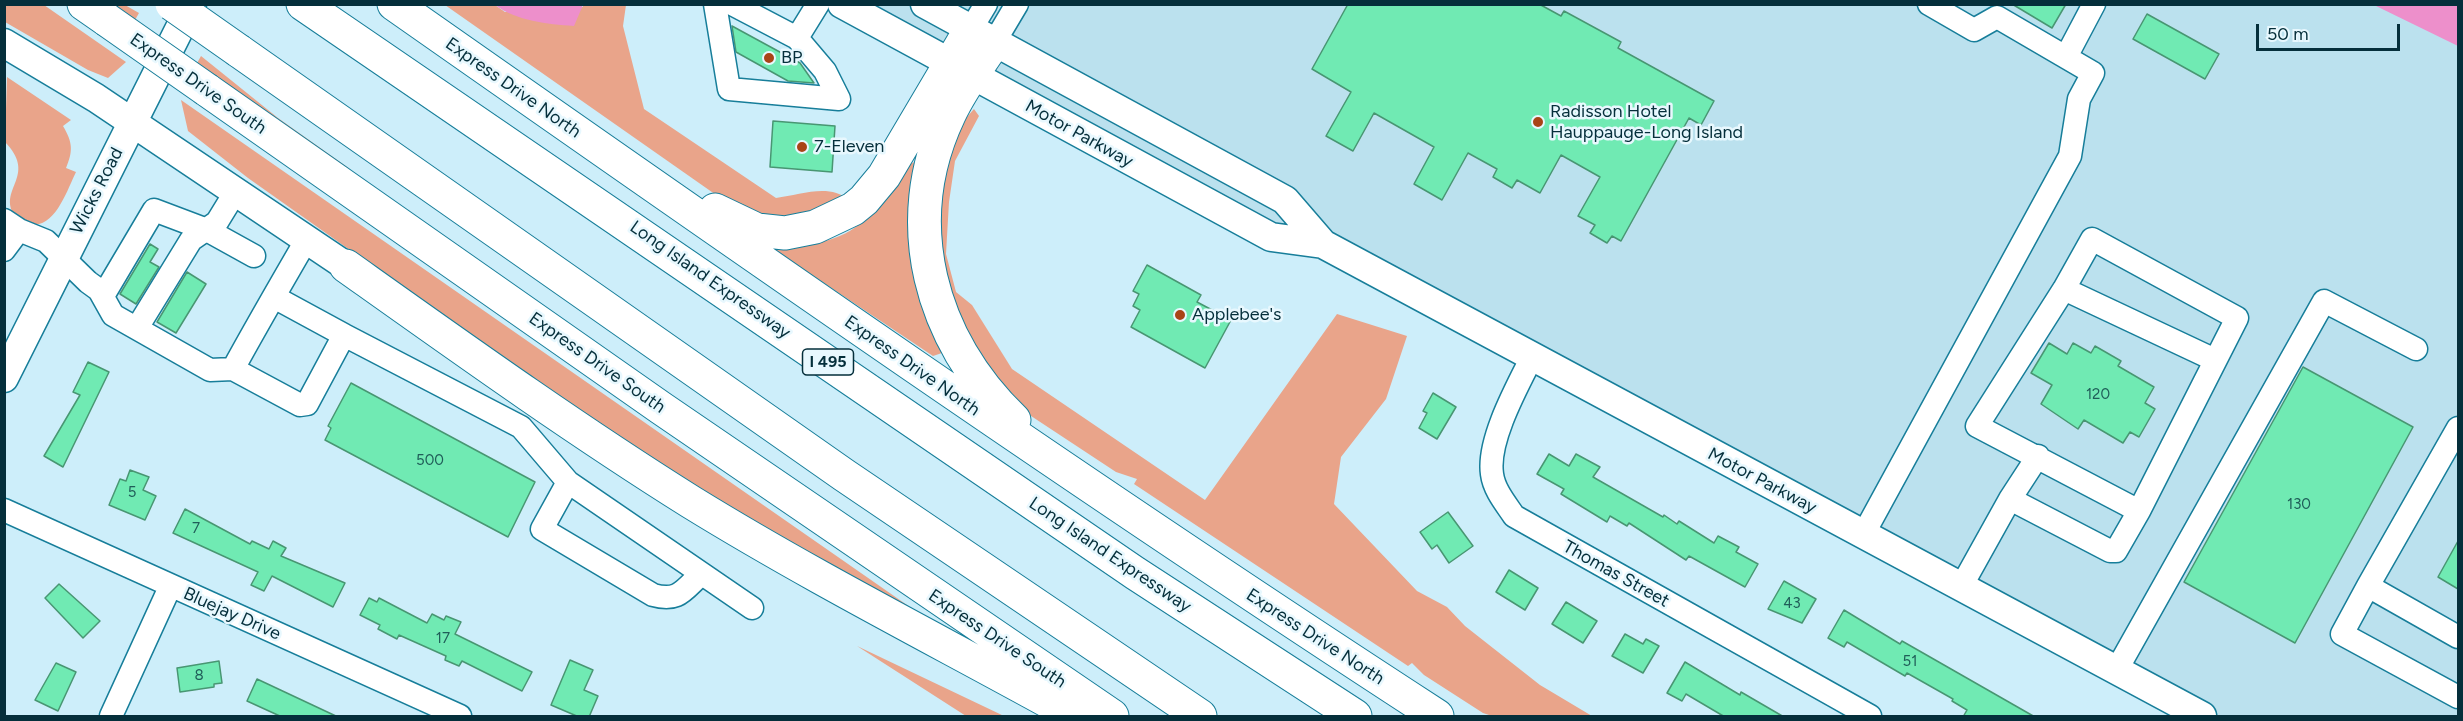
<!DOCTYPE html>
<html>
<head>
<meta charset="utf-8">
<style>
  body { margin:0 }
  #map { position:relative; width:2463px; height:721px; overflow:hidden; background:#cdeefa; font-family:Figtree,sans-serif }
  canvas { display:block }
  .frame { position:absolute; inset:0; border:6px solid #052f3b; pointer-events:none }
  .scale { position:absolute; left:2256px; top:24px; width:144px; height:27px; box-sizing:border-box; border:3px solid #052f3b; border-top:0; padding-left:8px; font-size:18px; line-height:21px; white-space:nowrap; color:#052f3b; -webkit-text-stroke:4px #e8f8fe; paint-order:stroke }
</style>
</head>
<body>
<div id="map">
<canvas width="2463" height="721"></canvas>
<div class="frame"></div>
<div class="scale">50 m</div>
</div>
<script>
const ctx = document.querySelector('canvas').getContext('2d');
ctx.lineJoin = 'round';
function fill(path, color) {
  ctx.fillStyle = color;
  ctx.fill(path, 'evenodd');
}
function trace(path, color, width, dash) {
  ctx.strokeStyle = color;
  ctx.lineWidth = width;
  ctx.lineCap = dash ? 'butt' : 'round';
  ctx.setLineDash(dash || []);
  ctx.stroke(path);
}
function drawText(font, color, halo, rows, align = 'center') {
  ctx.font = font + ' Figtree,sans-serif';
  ctx.lineWidth = 5;
  ctx.setLineDash([]);
  ctx.textBaseline = 'middle';
  ctx.strokeStyle = halo;
  ctx.fillStyle = color;
  for (const [text, x, y, turn = 0] of rows) {
    ctx.save();
    ctx.translate(x, y);
    ctx.rotate((+turn || 0) * Math.PI / 180);
    ctx.textAlign = isNaN(turn) ? turn : align;
    if (halo) ctx.strokeText(text, 0, 0);
    ctx.fillText(text, 0, 0);
    ctx.restore();
  }
}
const built = new Path2D(`
  M850,5h1608v711h-269l-763,-409 -268,-130z`);
const green = new Path2D(`
  M4,5h40l82,57 -18,16 -20,-8 -83,-48z
  M111,5h14l14,8 -4,7z
  M445,5h50l10,7 78,-5v-2h43l-3,21 21,83 132,89c25,-3 53,-15 73,2l-57,19 -26,-2 -37,-13z
  M201,56l77,62 72,51 -20,-8 -134,-96z
  M7,77l64,43 -8,6c10,17 10,25 3,42l10,4c-9,18 -23,63 -50,50 -5,-3 -12,-5 -14,-11 -10,-24 24,-37 -7,-69z
  M181,100l772,537 -234,-126 -471,-333 -60,-47z
  M974,109l5,7 -24,45 -6,41 -3,52 10,38 16,13 40,64 193,131 132,-186 70,22 -21,63 -45,58 -7,47 83,87 30,16 18,19 75,59 52,31h-100l-9,-3 -59,-38 -12,-12 -4,3 -274,-182 3,-5 -21,-7 -91,-60 -61,-72 -27,-79 3,-88 20,-48z
  M918,161l24,192 -9,3 -160,-107c31,-3 69,-6 92,-30 18,-18 28,-51 53,-58z
  M857,646l147,70h-38z`);
const water = new Path2D(`
  M495,5l88,-1v1l-9,21c-27,-2 -57,-5 -79,-21z
  M2374,5h84v41z`);
const building = new Path2D(`
  M1348,4h191l22,12 3,-5 57,31 -3,6 96,53 -13,24 -12,-7 -68,123 -9,-5 -5,7 -17,-10 5,-8 -17,-9 22,-39 -39,-22 -21,38 -23,-13 -5,8 -19,-11 4,-8 -29,-16 -26,47 -28,-16 20,-37 -60,-34 -21,38 -27,-15 25,-44 -39,-23z
  M2012,4h54l-14,24z
  M2147,14l72,40 -14,25 -72,-40z
  M732,26l68,37 14,20 -26,-2 -52,-29z
  M773,121l62,5 -3,46 -62,-5z
  M150,244l8,5 -8,13 9,5 -23,37 -16,-10z
  M1147,265l54,30 -4,7 34,18 -26,48 -74,-41 9,-17 -7,-4 6,-12 -6,-3z
  M187,272l19,12 -30,49 -19,-11z
  M2049,343l18,11 6,-11 18,10 4,-7 26,15 -3,5 36,21 -9,16 10,6 -16,28 -9,-5 -7,11 -39,-23 -6,9 -37,-25 11,-19 -21,-12z
  M88,362l21,10 -46,95 -19,-11 36,-61 -7,-3z
  M2303,367l110,60 -118,216 -111,-61z
  M351,383l184,99 -27,55 -183,-97 6,-12 -3,-2z
  M1433,393l23,14 -19,32 -18,-11 8,-15 -4,-2z
  M1549,454l20,12 7,-12 24,13 -7,10 70,40 1,-2 13,9 2,-3 35,22 4,-7 21,11 -3,5 22,12 -13,23 -56,-31 -3,4 -57,-37 -2,3 -17,-10 -3,6 -46,-28 3,-5 -27,-15z
  M130,470l19,7 -6,13 13,6 -11,24 -36,-15 11,-26 6,2z
  M185,509l65,35 2,-3 17,8 4,-8 13,7 -5,8 64,27 -12,24 -61,-31 -8,15 -13,-6 7,-13 -85,-39z
  M1448,512l25,34 -24,17 -12,-18 -5,4 -12,-17z
  M2458,541v48l-20,-12z
  M1509,570l29,18 -13,22 -29,-18z
  M1784,581l32,18 -14,24 -34,-14z
  M59,584l41,37 -17,17 -38,-40z
  M369,598l8,4 2,-4 48,25 5,-9 12,6 2,-4 15,6 -6,12 77,38 -10,19 -60,-30 -3,5 -14,-6 1,-4 -47,-21 -2,4 -19,-10 2,-4 -20,-10z
  M1566,602l31,19 -14,22 -31,-19z
  M1844,610l56,34 2,-3 133,76h-72l4,-7 -15,-9 1,-2 -46,-26 -2,3 -58,-34 -3,5 -16,-9z
  M1625,634l18,10 3,-5 13,7 -16,27 -31,-17z
  M570,660l23,10 -9,20 14,6 -9,21h-10l-28,-12z
  M219,661l3,22 -8,1v3l-34,5 -3,-24z
  M1685,662l55,33 1,-3 43,25h-59l-39,-23 -4,7 -15,-8z
  M56,663l20,9 -18,39 -23,-11z
  M257,679l81,38h-56l-35,-16z`);
const minor = new Path2D(`
  M715,4l14,85 110,10 -14,-28 -28,-33 -65,-34
  M971,29l15,-25
  M797,38l21,-34
  M995,41l22,-37
  M2066,57l28,-53
  M4,220l15,10 27,11 42,41 11,8 14,25 97,55 23,-1
  M2092,239l145,79 -98,193 -162,-85 87,-137z
  M4,250l15,-20
  M2064,289l151,71
  M103,296l51,-86 53,20 47,26
  M274,297l70,38 -37,69 -7,1 -67,-36c24,-44 49,-87 74,-130
  M137,328l54,-88 26,-18 19,-31
  M344,335l177,92 47,55 184,126
  M1533,355c-15,30 -46,85 -41,119 2,16 14,30 22,42l356,200
  M2458,428l-90,158 90,51
  M568,482l-26,47 111,66c25,7 30,-4 47,-20
  M2010,499l100,52h6l23,-40
  M4,510l456,206
  M1863,535l207,-379 9,-57 14,-26 -96,-56 -23,13 -45,-26
  M2368,586l-26,48 116,63
  M1961,587l49,-88 28,-43
  M2116,671l208,-370 92,48
  M111,716l59,-129`);
const major = new Path2D(`
  M842,4l429,233 52,7 879,472
  M925,4l360,196 38,44
  M4,43l92,55 250,168
  M4,378l188,-374`);
const highway = new Path2D(`
  M84,4l23,16
  M303,4l832,569 220,143
  M394,4c345,242 690,483 1043,712
  M995,41c-16,24 -34,48 -46,74 -51,107 -19,225 65,305
  M239,51l605,424 356,241
  M207,90l454,318 451,308
  M715,210l42,20 28,3 30,-6 38,-18 11,-9 20,-24 87,-147
  M346,266c114,81 227,162 345,236 125,77 256,143 384,214`);
const highwayBridge = new Path2D(`
  M172,4l67,47
  M107,20l100,70`);
const markers = [
  [769,58,6,"#a94416"],
  [1538,122,6,"#a94416"],
  [802,147,6,"#a94416"],
  [1180,315,6,"#a94416"]
];
const numberNames = [
  ["120",2098,395],
  ["500",430,461],
  ["5",132,493],
  ["130",2299,505],
  ["7",196,529],
  ["43",1792,604],
  ["17",443,639],
  ["51",1910,662],
  ["8",199,676]
];
const shields = [
  [828,362,51]
];
const shieldNames = [
  ["I 495",828,362]
];
const poiNames = [
  ["BP",781,58],
  ["Radisson Hotel",1550,112],
  ["Hauppauge-Long Island",1550,133],
  ["7-Eleven",814,147],
  ["Applebee's",1192,315]
];
const streetNames = [
  ["Express Drive South",198,84,35],
  ["Express Drive North",513,88,35],
  ["Motor Parkway",1079,134,29],
  ["Wicks Road",97,191,-63],
  ["Long Island Expressway",710,280,35],
  ["Express Drive South",597,363,35],
  ["Express Drive North",912,366,35],
  ["Motor Parkway",1762,481,28],
  ["Long Island Expressway",1110,555,34],
  ["Thomas Street",1616,574,29],
  ["Bluejay Drive",232,614,24],
  ["Express Drive North",1315,637,33],
  ["Express Drive South",997,639,34]
];
fill(built, '#bbe1ee');
fill(green, '#e9a48a');
fill(water, '#ed8fcb');
fill(building, '#70eab3');
trace(building, '#489672', 1.5);
trace(minor, '#177e9a', 25);
trace(major, '#177e9a', 31);
trace(highway, '#177e9a', 35);
trace(minor, '#fff', 22);
trace(major, '#fff', 28);
trace(highway, '#fff', 33);
trace(highwayBridge, '#177e9a', 35, []);
trace(highwayBridge, '#fff', 33);
for (const [x, y, r, color] of markers) {
  const dot = new Path2D();
  dot.arc(x, y, r, 0, 2 * Math.PI);
  ctx.fillStyle = color;
  ctx.fill(dot);
  trace(dot, '#e8f8fe', 2);
}
drawText('15px', '#205e59', null, numberNames);
for (const [x, y, w] of shields) {
  const box = new Path2D();
  box.roundRect(x - w / 2, y - 13, w, 26, 4.5);
  ctx.fillStyle = '#e8f8fe';
  ctx.fill(box);
  trace(box, '#052f3b', 1.5);
}
drawText('bold 16px', '#052f3b', null, shieldNames);
drawText('18px', '#052f3b', '#e8f8fe', poiNames, 'left');
drawText('18px', '#052f3b', '#e8f8fe', streetNames);
</script>
</body>
</html>
